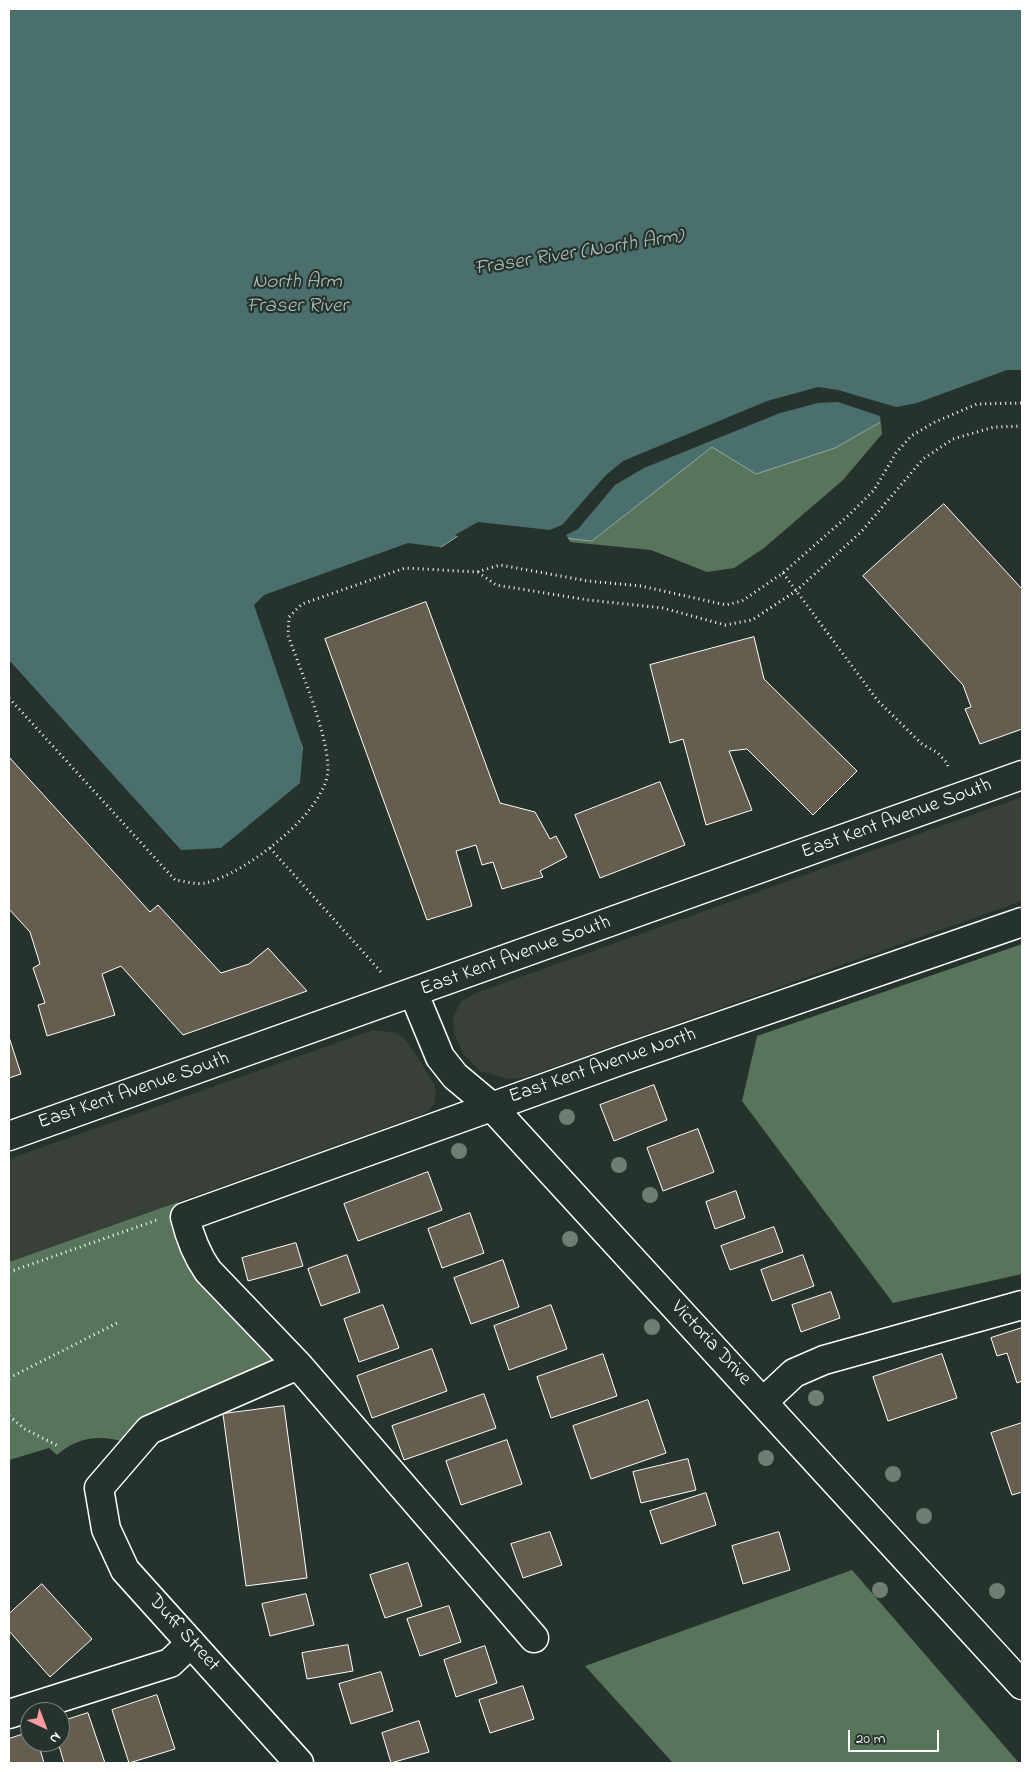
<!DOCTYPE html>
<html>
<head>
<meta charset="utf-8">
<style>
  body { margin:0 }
  #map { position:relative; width:1031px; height:1772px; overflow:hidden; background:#26332d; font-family:"Indie Flower",sans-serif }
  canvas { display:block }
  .frame { position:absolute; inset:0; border:10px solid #fff; pointer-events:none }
  .north { position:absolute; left:20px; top:1702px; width:50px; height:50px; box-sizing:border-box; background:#26332d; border:1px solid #7d8581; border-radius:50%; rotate:137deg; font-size:14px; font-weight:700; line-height:20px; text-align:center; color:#fff }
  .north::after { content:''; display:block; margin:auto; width:18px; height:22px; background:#ff9aa2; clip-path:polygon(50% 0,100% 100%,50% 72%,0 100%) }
  .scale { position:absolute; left:848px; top:1730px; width:91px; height:22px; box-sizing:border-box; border:2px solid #fff; border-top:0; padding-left:6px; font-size:15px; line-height:18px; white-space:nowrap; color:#fff; -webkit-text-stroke:4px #26332d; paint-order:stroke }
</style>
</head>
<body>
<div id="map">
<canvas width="1031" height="1772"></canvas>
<div class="frame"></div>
<div class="north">N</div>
<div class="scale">20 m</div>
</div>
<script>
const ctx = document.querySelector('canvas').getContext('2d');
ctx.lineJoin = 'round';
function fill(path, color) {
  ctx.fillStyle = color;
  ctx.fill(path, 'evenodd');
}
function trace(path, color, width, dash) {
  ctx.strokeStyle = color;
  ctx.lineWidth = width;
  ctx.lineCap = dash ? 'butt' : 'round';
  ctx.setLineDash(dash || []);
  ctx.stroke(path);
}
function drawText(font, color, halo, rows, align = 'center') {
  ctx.font = font + ' "Indie Flower",sans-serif';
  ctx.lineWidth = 4.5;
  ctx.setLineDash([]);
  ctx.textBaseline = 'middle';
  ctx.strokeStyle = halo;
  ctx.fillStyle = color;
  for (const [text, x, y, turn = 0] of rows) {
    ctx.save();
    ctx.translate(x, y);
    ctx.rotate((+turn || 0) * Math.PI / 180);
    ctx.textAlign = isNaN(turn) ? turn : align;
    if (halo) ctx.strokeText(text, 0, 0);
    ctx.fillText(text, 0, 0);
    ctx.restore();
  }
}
const built = new Path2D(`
  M1022,797v104l-499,177 -14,1 -29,-8 -17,-18 -9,-20 -1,-17 9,-15 14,-8z
  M373,1030l22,3 9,5 7,9 23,37 2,9 -2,11 -6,7 -7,4 -412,147v-103z`);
const green = new Path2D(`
  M880,416l2,18 -39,46 -79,68 -30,20 -27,4 -56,-22 -81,-8 -4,-7 159,-99z
  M1022,944v330l-129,29 -151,-202 15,-65z
  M178,1202l7,15 5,22 108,126 -171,78c-26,-9 -50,-6 -70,12l-8,-7 -40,12v-198z
  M852,1570l167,193h-346l-88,-97z`);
const water = new Path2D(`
  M9,9h1013v364l-24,3 -100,36 -63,36 -79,26 -44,-27 -120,94 -122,-13 -47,31 -122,37 -22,44 34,154 -89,76 -47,1 -168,-188z`);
const pier = new Path2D(`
  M1007,370h15v6l-24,2 -98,37 -19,10 -1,-9 -42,-14 -20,1 -38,10 -136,55 -29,17 -37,44 -12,6 3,5 -98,-9 -10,7 -6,-3 23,-13 72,8 12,-5 44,-50 17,-14 144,-60 51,-14 20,3 58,17 21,-4z
  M408,543l38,5 -22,14 -121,36 -21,43 40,107 -7,46 -90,79h-50l-166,-187v-26l172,190 40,-2 79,-65 3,-35 -49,-143 10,-10z`);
const building = new Path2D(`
  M944,504l78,85v140l-42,15 -15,-35 6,-2 -8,-22 -100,-109z
  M426,602l74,201 35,9 15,27 6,-3 11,21 -27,14 3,6 -41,12 -9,-27 -11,3 -6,-20 -20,6 16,55 -45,14 -102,-281z
  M754,637l10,42 93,92 -44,44 -66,-66 -18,2 23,59 -46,15 -23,-86 -13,4 -20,-78z
  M9,757l141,155 8,-7 63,68 28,-9 19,-16 39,43 -124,44 -62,-69 -19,8 13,41 -68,21 -9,-31 7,-2 -12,-35 7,-4 -10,-32 -21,-23z
  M660,782l25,63 -85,33 -25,-63z
  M9,1037l12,37 -12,4z
  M654,1085l13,35 -53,21 -14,-36z
  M698,1129l16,43 -51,19 -16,-43z
  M428,1172l14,38 -84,31 -14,-37z
  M736,1191l9,27 -30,11 -9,-27z
  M470,1213l14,40 -42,15 -14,-39z
  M774,1227l9,25 -53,18 -9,-24z
  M296,1243l7,23 -55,15 -6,-23z
  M347,1255l13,37 -39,14 -13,-37z
  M803,1255l11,31 -42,15 -11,-31z
  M503,1260l16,47 -48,17 -17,-46z
  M831,1292l9,26 -39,14 -9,-27z
  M383,1305l16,43 -40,14 -15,-43z
  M551,1305l16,44 -58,21 -15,-44z
  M1022,1328v53l-5,2 -10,-30 -10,3 -6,-18z
  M432,1349l15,42 -75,27 -15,-42z
  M603,1354l14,42 -66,22 -14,-41z
  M942,1354l15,44 -69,23 -15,-44z
  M484,1394l12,34 -92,32 -12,-34z
  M648,1400l18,53 -75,26 -18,-53z
  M284,1406l23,172 -61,8 -23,-172z
  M1022,1423v69l-10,3 -21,-62z
  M507,1440l15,44 -61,21 -15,-44z
  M688,1459l8,31 -55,13 -8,-31z
  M706,1493l10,32 -55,19 -11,-33z
  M550,1532l12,33 -39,13 -12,-34z
  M779,1532l11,38 -47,14 -11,-38z
  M408,1563l14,43 -37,12 -15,-43z
  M42,1584l50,55 -42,38 -41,-46v-17z
  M306,1594l8,31 -44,11 -8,-32z
  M449,1606l12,36 -41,14 -13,-37z
  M348,1645l5,26 -46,8 -5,-26z
  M485,1646l12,37 -41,14 -12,-37z
  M381,1672l12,39 -42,13 -12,-40z
  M523,1686l11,33 -44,14 -11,-33z
  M157,1695l18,54 -46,14 -17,-53z
  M88,1713l17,50h-41l-6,-21h2v-20z
  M419,1721l10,31 -38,11 -9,-30z
  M30,1732v10h8l6,21h-35v-24z`);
const path = new Path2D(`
  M478,572l18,13 92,15 75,8 62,17 27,-5 44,-29 65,-59 62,-73 30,-20 41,-12 28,-1
  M783,573l95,128 44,43 16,9 9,10 2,6
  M9,698l166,182c9,1 22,5 30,3 39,-8 126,-74 123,-117 -2,-37 -27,-94 -40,-131l1,-18 13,-13 103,-36 72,4 23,-7 88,16 53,5 85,19 16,-4 41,-28 67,-59 24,-24 22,-37 15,-17 24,-14 42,-18 45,-1
  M270,848l111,124
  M9,1272l148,-52
  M9,1378l108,-55
  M9,1416l16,13 35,18`);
const minor = new Path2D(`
  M414,994l26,63 15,19 37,31 530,578
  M9,1136l1013,-361
  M298,1365l236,273
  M763,1402l31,-29 30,-13 198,-55
  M9,1714l161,-51 21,-20
  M299,1763l-174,-193 -19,-41 -7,-41 50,-58 149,-65 -90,-94c-12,-17 -18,-33 -23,-54l437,-157 400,-138`);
const trees = [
  [567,1117],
  [459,1151],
  [619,1165],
  [650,1195],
  [570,1239],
  [652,1327],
  [816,1398],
  [766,1458],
  [893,1474],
  [924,1516],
  [880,1590],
  [997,1591]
];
const streetNames = [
  ["East Kent Avenue South",897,820,-20],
  ["East Kent Avenue South",516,957,-20],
  ["East Kent Avenue North",603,1067,-19],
  ["East Kent Avenue South",134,1092,-19],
  ["Victoria Drive",710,1344,47],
  ["Duff Street",183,1634,48]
];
const waterNames = [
  ["Fraser River (North Arm)",579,254,-9],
  ["North Arm",297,284],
  ["Fraser River",297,308]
];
fill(built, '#394037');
fill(green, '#58745b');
fill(water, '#4a6f6d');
trace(water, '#92a9a7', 1);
fill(pier, '#26332d');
fill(building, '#655d4e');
trace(building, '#fff', 1);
trace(minor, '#fff', 31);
trace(path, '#fff', 3, [1, 4]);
trace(minor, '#26332d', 28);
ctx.fillStyle = '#707d73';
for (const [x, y] of trees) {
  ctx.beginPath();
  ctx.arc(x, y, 8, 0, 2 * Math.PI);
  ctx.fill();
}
drawText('20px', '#fff', '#26332d', streetNames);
drawText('italic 21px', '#aebebd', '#26332d', waterNames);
</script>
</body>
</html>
